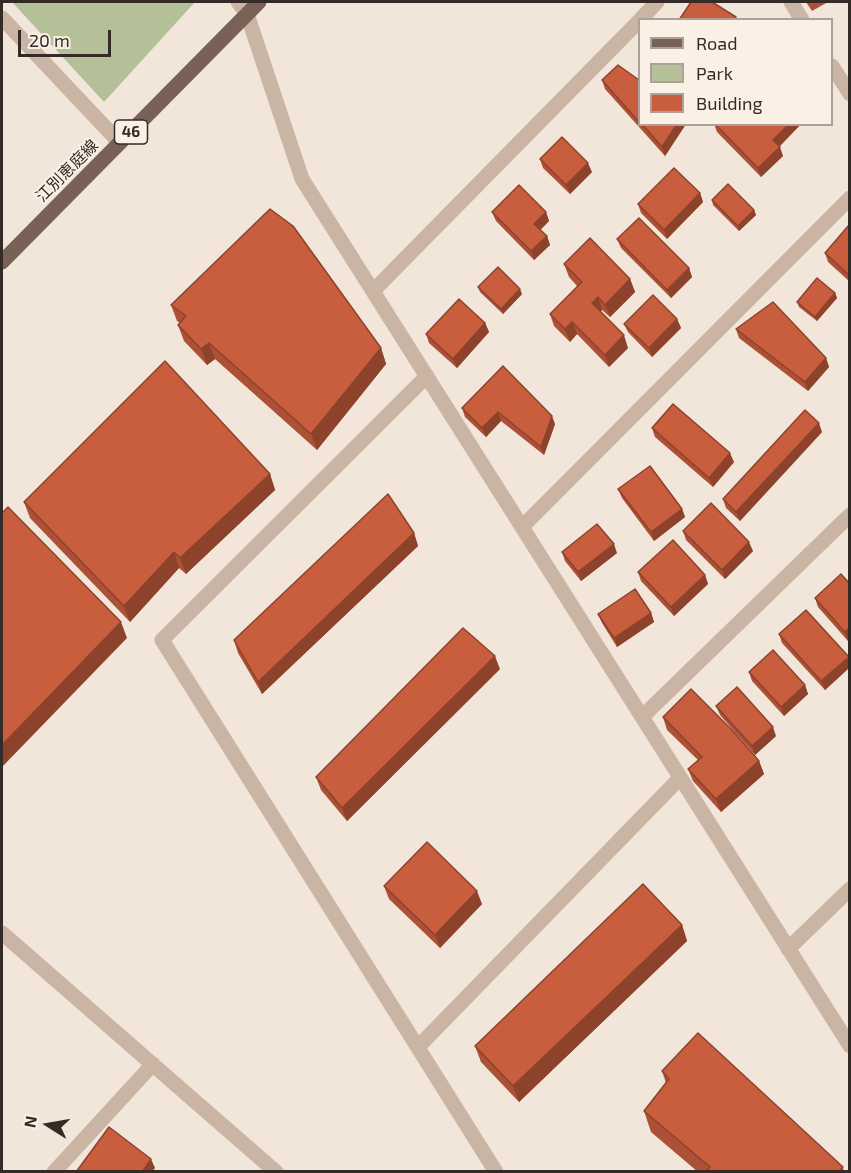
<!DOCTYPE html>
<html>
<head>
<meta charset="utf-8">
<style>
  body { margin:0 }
  #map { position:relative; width:851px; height:1173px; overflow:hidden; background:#f2e5d9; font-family:"Exo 2",sans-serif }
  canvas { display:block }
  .frame { position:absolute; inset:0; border:3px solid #352b26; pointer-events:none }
  .legend { position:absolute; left:638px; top:18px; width:195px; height:108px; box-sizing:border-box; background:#faf0e5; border:2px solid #aba199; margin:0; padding:8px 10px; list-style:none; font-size:18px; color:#352b26 }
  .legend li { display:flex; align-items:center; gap:12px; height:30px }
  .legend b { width:30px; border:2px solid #aba199 }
  .north { position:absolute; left:18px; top:1095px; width:60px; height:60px; -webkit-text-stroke:4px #faf0e5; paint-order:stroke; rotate:281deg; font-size:16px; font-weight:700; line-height:24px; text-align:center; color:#352b26 }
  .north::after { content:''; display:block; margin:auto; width:21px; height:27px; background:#352b26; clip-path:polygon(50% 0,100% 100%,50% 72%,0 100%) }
  .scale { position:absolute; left:18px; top:30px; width:93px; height:27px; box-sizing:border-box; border:3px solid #352b26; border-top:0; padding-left:8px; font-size:18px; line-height:21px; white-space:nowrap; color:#352b26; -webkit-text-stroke:4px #faf0e5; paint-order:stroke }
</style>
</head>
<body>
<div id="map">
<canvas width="851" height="1173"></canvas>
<div class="frame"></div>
<ul class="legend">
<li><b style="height:8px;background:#786157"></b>Road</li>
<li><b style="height:16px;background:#b4c198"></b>Park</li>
<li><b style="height:16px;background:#c95e3f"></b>Building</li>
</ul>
<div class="north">N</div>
<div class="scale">20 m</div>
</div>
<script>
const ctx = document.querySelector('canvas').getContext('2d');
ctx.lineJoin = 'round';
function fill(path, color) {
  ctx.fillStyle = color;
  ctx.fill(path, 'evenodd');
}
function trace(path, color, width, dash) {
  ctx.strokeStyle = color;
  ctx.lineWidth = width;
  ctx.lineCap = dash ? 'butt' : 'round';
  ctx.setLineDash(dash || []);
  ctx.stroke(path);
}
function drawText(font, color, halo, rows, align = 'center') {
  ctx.font = font + ' "Exo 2","Noto Sans JP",sans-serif';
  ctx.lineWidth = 4.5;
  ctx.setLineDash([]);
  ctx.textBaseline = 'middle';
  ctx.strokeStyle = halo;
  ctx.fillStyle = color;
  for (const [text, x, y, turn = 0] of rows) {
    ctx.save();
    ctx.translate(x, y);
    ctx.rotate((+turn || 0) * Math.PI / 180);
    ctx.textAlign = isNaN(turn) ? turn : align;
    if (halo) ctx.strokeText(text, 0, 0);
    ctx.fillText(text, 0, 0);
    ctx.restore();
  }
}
const green = new Path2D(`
  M12,2h183l-91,100z`);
const service = new Path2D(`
  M2,18l118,125`);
const minor = new Path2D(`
  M791,2l11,18
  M247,14l55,165 548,867
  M640,20l17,-18
  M832,66l18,28
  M373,291l267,-271
  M427,376l-265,264 334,532
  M522,527l328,-329
  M642,717l208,-202
  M2,933l274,239
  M788,949l62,-60
  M418,1047l262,-269
  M54,1172l99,-108`);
const tertiary = new Path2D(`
  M238,2l9,12`);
const primary = new Path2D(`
  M2,262l257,-260`);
const wall = new Path2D(`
  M806,2h22l-16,9z
  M602,80h37v44h47l-21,32 -60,-67z
  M714,124h87l-22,23 4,9 -22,21 -44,-45z
  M540,159l52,13 -22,22 -27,-26z
  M700,193l3,9 -36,37 -26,-26 -3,-9z
  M712,200l42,10 2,5 -17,16 -26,-26z
  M492,212h54l3,9 -9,9 7,6 3,9 -16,15 -38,-39z
  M849,225v56l-21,-19 -3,-9z
  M617,239l72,29 3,9 -21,21 -50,-50z
  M564,264l66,15 5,13 -25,25 -8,-7 -2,2 28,36 -19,19 -32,-33 -7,8 -16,-16 -4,-12 27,-28 -8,-9z
  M478,287l44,7 -19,20 -23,-22z
  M835,293l2,5 -20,23 -18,-14 -2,-5z
  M171,305l210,43 5,16 -69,86 -102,-91 -8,6 -23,-24 -6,-16 2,-2 -3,-2z
  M677,319l4,9 -29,29 -24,-25 -4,-8z
  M485,323l4,9 -32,36 -28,-25 -3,-9z
  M736,329l90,29 3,9 -21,24 -69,-53z
  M503,366l52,58 -11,31 -43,-34 -15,16 -21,-20 -3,-9z
  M652,428l82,34 -21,25 -58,-50z
  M822,432l-82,89 -14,-13 -3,-9z
  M270,474l5,16 -89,84 -7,-6 -49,54 -100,-104 -6,-16z
  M618,489l64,20 3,8 -31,24 -32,-43z
  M683,531l70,20 -28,28 -39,-39z
  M414,533l4,13 -156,148 -24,-41 -4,-13z
  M562,552l55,1 -36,28 -16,-20z
  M638,572l67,3 3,9 -34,32 -33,-35z
  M849,583v57l-1,1 -30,-34 -3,-9z
  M651,613l3,9 -37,25 -15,-24 -4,-9z
  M779,634l70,25v9l-24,22 -43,-47z
  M500,669l-153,152 -26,-31 -5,-13z
  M749,672l56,13 3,9 -24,22 -32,-35z
  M716,706l60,30 -21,19 -35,-40z
  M663,717l96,44 5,13 -43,38 -28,-31 -5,-12 10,-9 -31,-30z
  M384,886l98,18 -42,44 -51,-49z
  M682,925l5,16 -168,161 -38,-40 -6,-16z
  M662,1071l181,96 1,5h-146l-47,-40 -7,-21 22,-28z`);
const shadedWall = new Path2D(`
  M677,124h9l-21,32 -3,-9z
  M789,124h12l-24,25 -4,-9z
  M780,147l3,9 -22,21 -3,-9z
  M588,163l4,9 -22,22 -4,-9z
  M700,193l3,9 -36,37 -3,-9z
  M754,210l2,5 -17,16 -1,-5z
  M546,212l3,9 -12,12 -3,-9z
  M547,236l3,9 -16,15 -3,-9z
  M689,268l3,9 -21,21 -4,-8z
  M630,279l5,13 -25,25 -5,-12z
  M520,289l2,5 -19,20 -2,-5z
  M835,293l2,5 -20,23 -2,-4z
  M598,297l4,13 -6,6 -4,-13z
  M677,319l4,9 -29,29 -3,-9z
  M572,322l5,12 -7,8 -5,-13z
  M485,323l4,9 -32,36 -4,-9z
  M624,335l4,13 -19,19 -4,-12z
  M209,343l6,16 -8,6 -6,-16z
  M381,348l5,16 -69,86 -6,-16z
  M826,358l3,9 -21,24 -3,-9z
  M498,412l3,9 -15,16 -4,-9z
  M552,416l3,8 -11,31 -3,-8z
  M819,423l3,9 -82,89 -4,-9z
  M730,453l4,9 -21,25 -4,-9z
  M270,474l5,16 -89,84 -6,-16z
  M682,509l3,8 -31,24 -3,-9z
  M414,533l4,13 -156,148 -4,-12z
  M749,542l4,9 -28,28 -3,-9z
  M614,544l3,9 -36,28 -3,-9z
  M174,552l5,16 -49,54 -6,-16z
  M705,575l3,9 -34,32 -3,-9z
  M651,613l3,9 -37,25 -3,-9z
  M121,622l6,16 -125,129v-22z
  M849,628v12l-1,1 -3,-9z
  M495,656l5,13 -153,152 -5,-13z
  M849,657v11l-24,22 -4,-9z
  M805,685l3,9 -24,22 -3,-9z
  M773,727l3,9 -21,19 -3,-9z
  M759,761l5,13 -43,38 -5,-13z
  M477,891l5,13 -42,44 -5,-13z
  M682,925l5,16 -168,161 -6,-16z
  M151,1159l4,9 -3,4h-10z`);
const building = new Path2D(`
  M691,2h21l24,15 -2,3h-55z
  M618,65l21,15v42l-37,-42z
  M642,124h35l-15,23z
  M715,124h74l-16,16 7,7 -22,21z
  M562,137l26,26 -22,22 -26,-26z
  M674,168l26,25 -36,37 -26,-26z
  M728,184l26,26 -16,16 -26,-26z
  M519,185l27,27 -12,12 13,12 -16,15 -39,-39z
  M270,209l23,17 88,122 -70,86 -102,-91 -8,6 -23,-24 8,-9 -15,-11z
  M639,218l50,50 -22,22 -50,-51z
  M849,225v50l-24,-22z
  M590,238l40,41 -25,26 -7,-8 -6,6 32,32 -19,20 -33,-33 -7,7 -15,-15 32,-32 -18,-18z
  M498,267l22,22 -19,20 -23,-22z
  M817,278l18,15 -20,24 -18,-15z
  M653,295l24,24 -28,29 -25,-24z
  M459,299l26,24 -32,36 -27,-25z
  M773,302l53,56 -21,24 -69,-53z
  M165,361l105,113 -90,84 -6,-6 -50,54 -100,-104z
  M503,366l49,50 -11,31 -43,-35 -16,16 -20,-20z
  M673,404l57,49 -21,25 -57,-50z
  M805,410l14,13 -83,89 -13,-13z
  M650,466l32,43 -31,23 -33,-43z
  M388,494l26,39 -156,149 -24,-42z
  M711,503l38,39 -27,28 -39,-39z
  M8,507l113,115 -119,123v-232z
  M597,524l17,20 -36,28 -16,-20z
  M673,540l32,35 -34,32 -33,-35z
  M841,574l8,9v45l-4,4 -30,-34z
  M635,589l16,24 -37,25 -16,-24z
  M806,610l43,47 -28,24 -42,-47z
  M463,628l32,28 -153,152 -26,-31z
  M773,650l32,35 -24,22 -32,-35z
  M737,687l36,40 -21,19 -36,-40z
  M691,689l41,41 27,31 -43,38 -28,-30 14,-12 -39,-40z
  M427,842l50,49 -42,44 -51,-49z
  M643,884l39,41 -169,161 -38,-40z
  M698,1033l145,134 -5,5h-132l4,-5 -66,-56 25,-32 -7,-8z
  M109,1127l42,32 -9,13h-66z`);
const shields = [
  [131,132,33]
];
const shieldNames = [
  ["46",131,132]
];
const streetNames = [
  ["江別恵庭線",67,171,-45]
];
fill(green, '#b4c198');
trace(service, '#cab5a4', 15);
trace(minor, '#cab5a4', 15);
trace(tertiary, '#cab5a4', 15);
trace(primary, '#786157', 15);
fill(wall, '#ad5136');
fill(shadedWall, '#8d422c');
fill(building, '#c95e3f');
trace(building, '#8d422c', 1.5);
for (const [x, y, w] of shields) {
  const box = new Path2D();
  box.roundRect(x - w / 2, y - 12, w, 24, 4.5);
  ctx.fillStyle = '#faf0e5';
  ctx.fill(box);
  trace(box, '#352b26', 1.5);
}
drawText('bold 15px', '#352b26', null, shieldNames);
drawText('16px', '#352b26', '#faf0e5', streetNames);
</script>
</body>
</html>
